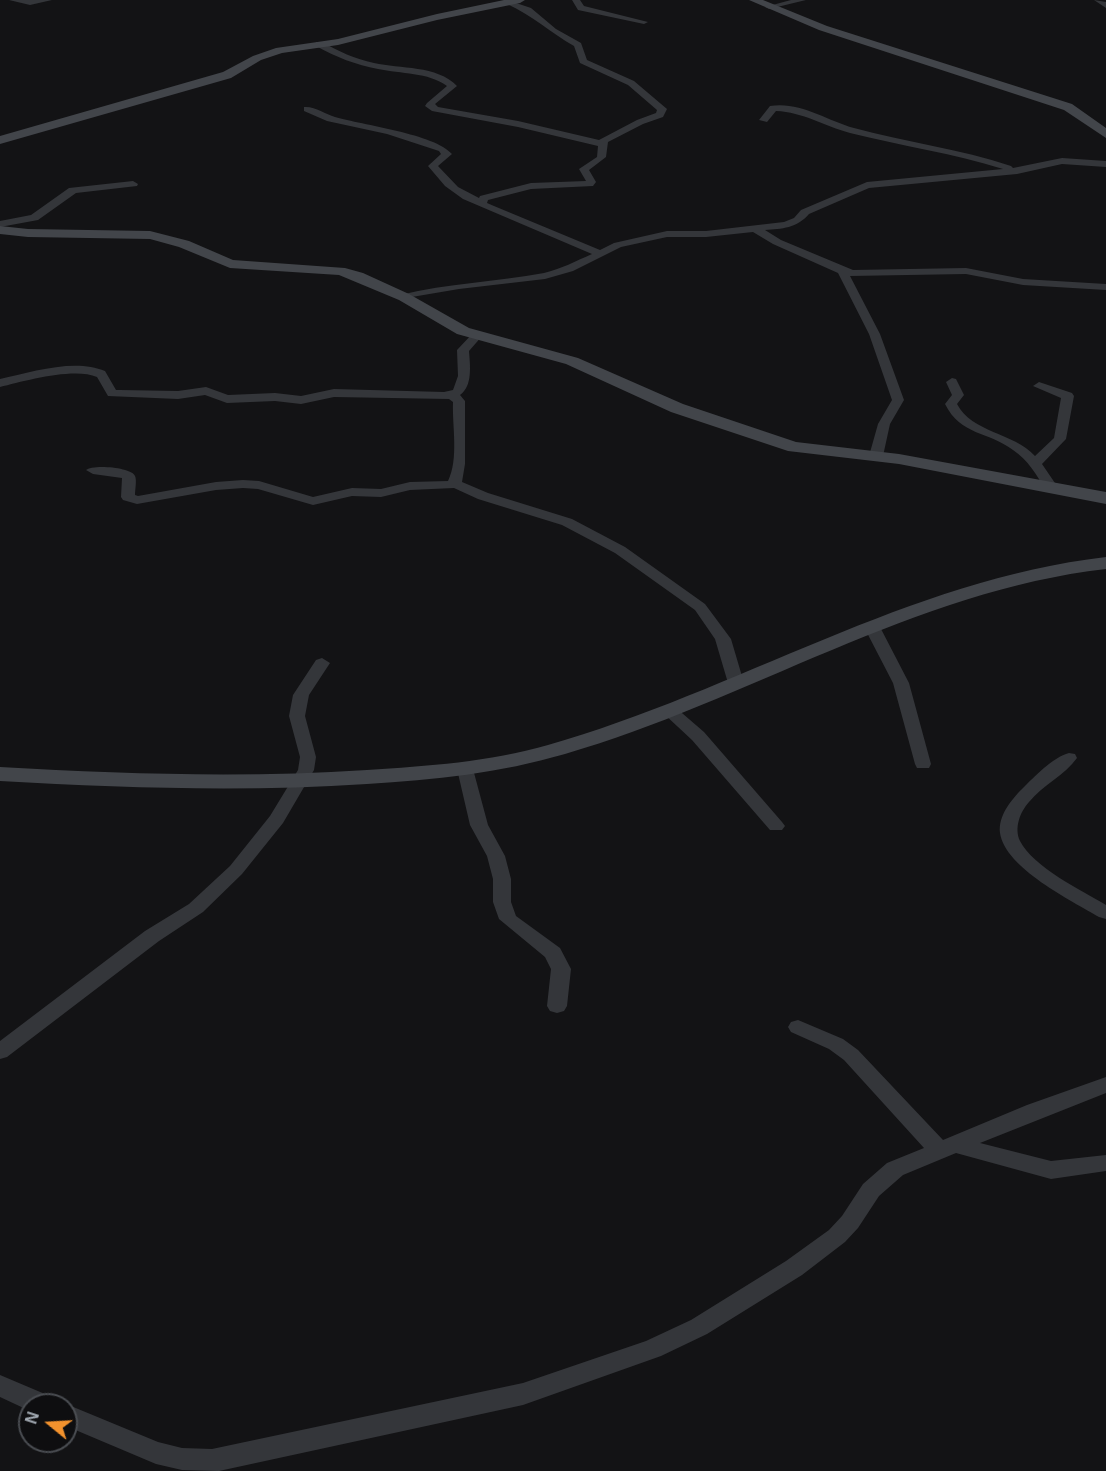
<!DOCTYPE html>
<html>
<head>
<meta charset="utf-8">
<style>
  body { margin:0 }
  #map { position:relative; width:1106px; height:1471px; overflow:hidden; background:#131315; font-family:Helvetica,sans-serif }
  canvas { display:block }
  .north { position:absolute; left:18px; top:1393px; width:60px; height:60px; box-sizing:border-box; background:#0e0e10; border:2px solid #4a4d52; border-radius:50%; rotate:288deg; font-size:16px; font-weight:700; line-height:24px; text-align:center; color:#a4acb5 }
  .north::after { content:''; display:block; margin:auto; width:21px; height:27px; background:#f3922d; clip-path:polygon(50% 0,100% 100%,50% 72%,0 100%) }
</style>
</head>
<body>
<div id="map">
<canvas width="1106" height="1471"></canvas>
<div class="north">N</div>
</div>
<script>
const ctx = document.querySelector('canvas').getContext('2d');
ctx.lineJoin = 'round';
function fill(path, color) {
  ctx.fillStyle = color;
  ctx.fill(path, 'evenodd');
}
const street = new Path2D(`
  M9,0h43l-22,5z
  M507,0l24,8 25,21 25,14 6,17 47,21 33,28 -4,8 -20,7 -35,18 -2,15 -17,13 7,12 -3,4 -62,3 -43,11 -1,3 7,3 106,44 14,-7 53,-12h39l78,-9 10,-4 7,-8 66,-28 136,-13c-50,-16 -102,-23 -153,-36 -26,-7 -47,-21 -74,-22l-9,11 -8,-2 11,-14c29,-5 56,14 84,22 52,14 106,21 157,38l2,2 49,-10 44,3v6l-44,-3 -45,10 -148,14 -60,26c-12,14 -27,15 -44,16l16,10 72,30 113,-2 57,11 83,5v6l-83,-5 -57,-11 -116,2 30,58 24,66 -14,24 -7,32 -7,4 -7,-4 9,-32 14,-24 -23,-66 -31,-61 -65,-29 -20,-12 -47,5h-39l-46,10 -48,24 -28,8 -86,10 -59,10v-4c48,-12 96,-13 144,-22 17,-4 32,-12 48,-19l-129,-55 -18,-13 -17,-20 13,-12 -2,-3 -52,-17 -60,-13 -23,-10v-4c11,-1 21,7 31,10 27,8 100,17 117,37l-14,12 20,21 21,11 1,-2 51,-13 55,-2 -7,-12 18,-12 1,-11 -80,-19 -86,-16 -7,-5 2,-3 20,-17c-19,-14 -46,-12 -69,-17 -22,-4 -42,-12 -62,-23v-4h6c16,9 33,17 52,21 26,6 63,2 83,23l-22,18 3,3 80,14 81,19 38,-20 19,-7 1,-3 -29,-25 -48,-22 -6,-17c-23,-13 -42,-31 -67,-42z
  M572,0h8l4,6 64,16 -4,2 -66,-14z
  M791,0h15l-37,9 -4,-2z
  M1094,0l12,2v6z
  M133,181l5,3 -1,2 -61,7 -38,27 -38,7v-6l31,-6 38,-27z
  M477,331l6,4 -14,16c1,14 4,35 -9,44l5,6v63l-3,18 26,11 84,26 53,28 80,57 26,35 13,44 -2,3 -6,2 -8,-5 -13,-44 -20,-29 -80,-57 -53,-28 -84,-26 -24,-11 -44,2 -29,7 -29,-1 -39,9 -55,-16 -15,-1 -27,2 -79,14 -14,-4 -2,-3 1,-19 -29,-4 -7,-4c6,-6 46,-3 49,6 2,4 0,14 0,19l3,1 78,-14 27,-2 16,1 54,16 39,-9 29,1 29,-7 38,-1c11,-22 4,-55 5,-79l-4,-3 -115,-2 -33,7 -26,-3 -48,2 -22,-8 -27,4 -70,-3 -11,-19c-23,-10 -73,4 -97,10v-8c31,-7 75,-21 105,-8l11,19h4l58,1 28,-4 22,8 47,-2 26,3 33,-7 110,3 9,-2 5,-14 -1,-26 16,-17z
  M952,378l4,1 8,16 -7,9c15,29 56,28 78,52l19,-18 7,-40 -28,-12 6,-4 33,11 2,3 -8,43 -24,25 15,22 -2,3h-10c-9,-15 -17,-29 -32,-39 -25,-19 -52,-14 -68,-46l7,-9 -6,-13z
  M872,622l8,5 29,56 22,81 -2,4h-12l-2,-4 -22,-81 -29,-56z
  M322,658l8,5 -21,32 -4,21 11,41 -2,13 -31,53 -41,51 -39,38 -44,29 -152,116 -7,2v-18l145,-110 44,-27 41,-38 40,-50 28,-46 2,-13 -11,-41 4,-21 23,-35z
  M669,705l6,2 29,25 78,90 3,4 -3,4h-12l-78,-90 -29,-27 -2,-3z
  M1069,753l6,1 2,4c-12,17 -34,27 -48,44 -9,10 -15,26 -9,39 13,26 61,49 86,64v14l-7,-2c-27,-16 -94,-49 -99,-84 -2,-17 11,-33 22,-44 12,-12 31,-32 47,-36z
  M465,764l6,1 2,4 15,56 17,31 6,23v23l5,14 44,32 11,21 -4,37 -3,5 -7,2 -7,-2 -3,-5 4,-37 -6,-12 -46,-38 -6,-17v-23l-6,-23 -17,-31 -13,-56 2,-4z
  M798,1020l45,19 15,11 85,90 84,-35 79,-28v16l-126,50 71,18 55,-6v16l-55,8 -95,-26 -53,22 -24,21 -21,32 -13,14 -43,33 -95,59 -46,22 -138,49 -304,66 -37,-1 -26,-6 -90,-38v-21h-3l3,-1 92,38 24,6 30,1 311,-66 123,-42 45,-21 95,-59 43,-31 13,-14 21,-32 24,-21 37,-15 -80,-88 -15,-11 -38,-17 -3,-5 3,-5z
  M0,1375l52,22 3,8h-25v6l-30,-14z`);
const secondary = new Path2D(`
  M504,0h21l-5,3 -83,17 -99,25 -56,8 -21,7 -30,18 -231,66v-8l223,-64 30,-16 23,-8 62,-9 99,-25z
  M749,0h14l64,26 245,78 34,24v10l-42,-28 -245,-80z
  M0,226l28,3 122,2 39,10 44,19 112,8 18,5 46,21 60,34 109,30 105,46 113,38 103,12 207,38v12l-207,-40 -111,-13 -117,-39 -105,-48 -109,-30 -58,-34 -60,-25 -109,-7 -51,-21 -29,-8 -122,-2 -28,-3z
  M1106,557v12c-192,22 -358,132 -541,185 -65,19 -131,26 -198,30 -122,8 -245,4 -367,-3v-14c122,7 244,11 367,3 61,-4 122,-8 181,-25 190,-54 360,-165 558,-188z`);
fill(street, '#34363a');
fill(secondary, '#42454a');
</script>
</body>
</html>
